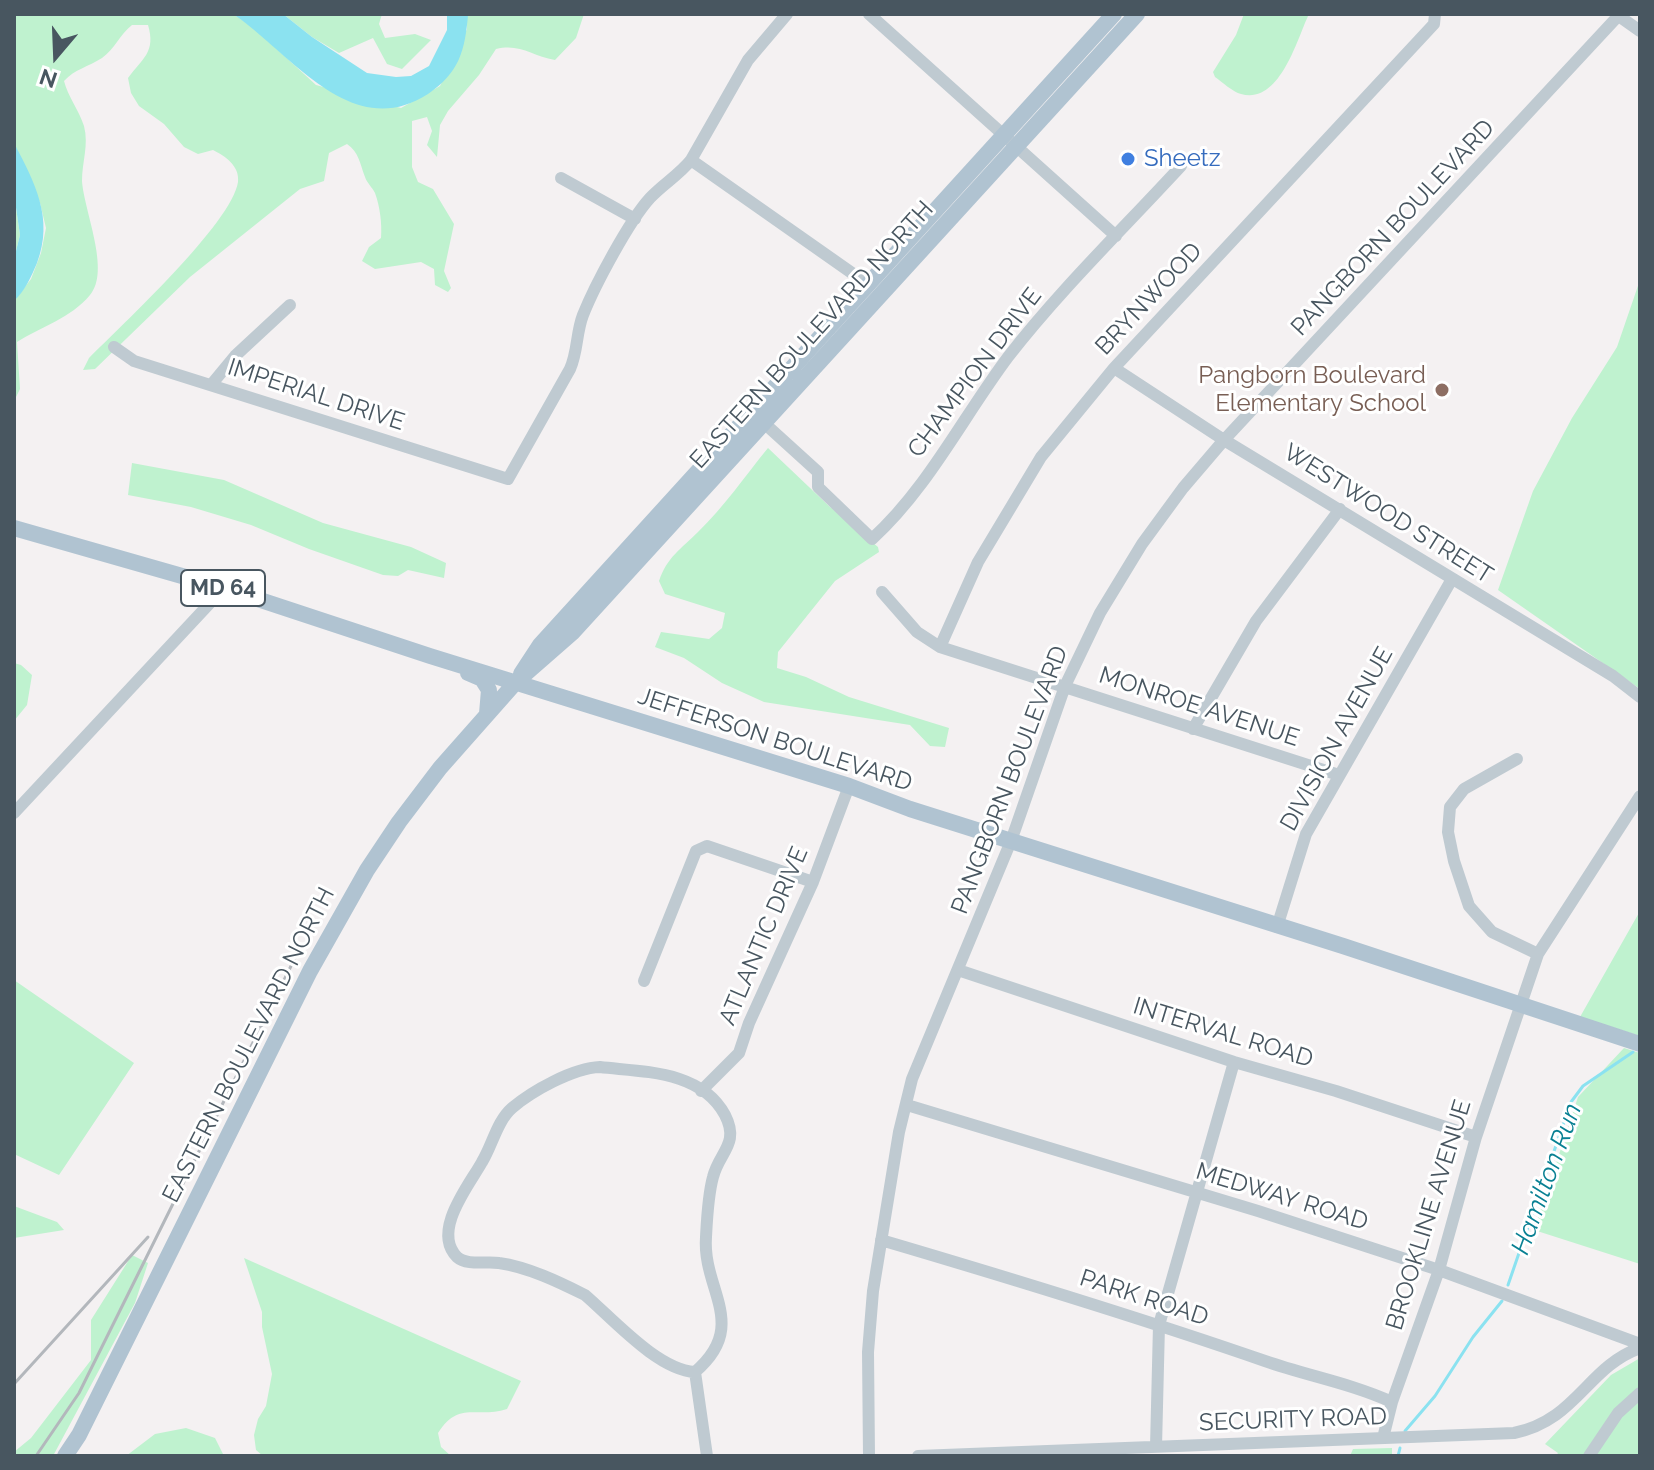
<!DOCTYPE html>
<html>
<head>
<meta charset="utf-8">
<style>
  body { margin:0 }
  #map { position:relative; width:1654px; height:1470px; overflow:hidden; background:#f4f1f2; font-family:Raleway,sans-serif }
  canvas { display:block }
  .frame { position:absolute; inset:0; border:16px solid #485660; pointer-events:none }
  .north { position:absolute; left:16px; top:16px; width:80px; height:80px; -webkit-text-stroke:6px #fff; paint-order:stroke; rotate:199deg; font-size:22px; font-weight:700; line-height:32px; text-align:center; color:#485660 }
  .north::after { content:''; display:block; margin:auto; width:28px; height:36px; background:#485660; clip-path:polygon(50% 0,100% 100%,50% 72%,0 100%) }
</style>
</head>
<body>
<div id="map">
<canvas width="1654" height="1470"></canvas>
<div class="frame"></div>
<div class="north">N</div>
</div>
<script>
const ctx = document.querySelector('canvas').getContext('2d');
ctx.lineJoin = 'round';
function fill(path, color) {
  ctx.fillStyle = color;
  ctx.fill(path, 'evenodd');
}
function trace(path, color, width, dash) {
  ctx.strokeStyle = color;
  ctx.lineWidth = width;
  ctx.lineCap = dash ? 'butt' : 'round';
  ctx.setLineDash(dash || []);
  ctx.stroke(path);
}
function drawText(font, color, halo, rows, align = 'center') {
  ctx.font = font + ' Raleway,sans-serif';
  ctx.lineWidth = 6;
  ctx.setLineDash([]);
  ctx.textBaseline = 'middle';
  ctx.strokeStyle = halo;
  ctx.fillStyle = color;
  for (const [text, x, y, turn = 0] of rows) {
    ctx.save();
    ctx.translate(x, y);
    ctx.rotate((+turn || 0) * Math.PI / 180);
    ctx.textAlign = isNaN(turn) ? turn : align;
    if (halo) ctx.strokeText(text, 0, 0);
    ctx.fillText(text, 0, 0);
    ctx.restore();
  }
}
const green = new Path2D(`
  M14,14h219l21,14 62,57 85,23 39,-22 27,-57v-15h117l-8,24 -21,22c-23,-4 -35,-17 -59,-11l-17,26 -31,36 -8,14 -3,32 -10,-12 5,-14 -5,-14 -15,4v46l6,15 15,7 21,35 -10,47 7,17 -3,4 -13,-7 -1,-16 -13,-7 -46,7 -13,-8 7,-14 12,-9c1,-15 -1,-31 -6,-45 -3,-6 -8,-10 -10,-16 -5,-13 -6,-25 -18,-33l-18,9 -5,28 -24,8 -110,88 -95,92 -12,1 6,-12c33,-33 143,-135 149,-176 2,-16 -13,-26 -25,-32l-15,4 -14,-7 -20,-23 -25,-18 -8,-13 -3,-15c15,-20 28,-26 20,-53h-16c-12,9 -17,24 -30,33 -14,9 -27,11 -38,23 4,16 15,29 20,45 5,19 -2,36 -2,55 2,30 29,90 8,114 -19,23 -49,32 -73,47l3,47 -6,12v-100l17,-22 10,-26 5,-25 -6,-25 -26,-60z
  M283,14h99l-3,10 6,14 30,-4 16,6 -29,29 -15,-5 -14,-26 -34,15 -27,-16z
  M1244,14h65c-12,25 -29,91 -68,80 -8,-2 -19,-12 -26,-17l-2,-5 23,-37z
  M14,194l6,41 -6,24z
  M1640,280v409l-142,-99 35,-99 39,-73 45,-71z
  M768,448l61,58 49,41 1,5 -44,29 -57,71 -1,16 29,9 43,20 100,31 -4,19 -15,-1 -20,-21 -146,-23 -42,-19 -38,-25 -29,-11 6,-15 48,7 13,-11 3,-15 -60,-19 -6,-13c8,-24 22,-32 39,-49 26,-25 47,-56 70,-84z
  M132,463l92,17 99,43 88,24 35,16 -2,15 -36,-8 -10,6 -15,-1 -74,-26 -58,-24 -60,-18 -63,-12z
  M14,663l7,2 11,10 -5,30 -13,16z
  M1640,911v125l-60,-19z
  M14,980l120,83 -75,112 -45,-21z
  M1624,1048l16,5v211l-106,-34 44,-133z
  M14,1206l43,16 7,8 -50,8z
  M132,1255l16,8 -13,40 -82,153h-39v-4l17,-14 60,-78v-40z
  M244,1258l277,123 -14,28c-30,10 -48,-9 -69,24l3,14 10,9h-188l-7,-6 -2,-15 4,-16 8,-13 6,-32 -10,-47v-15z
  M1640,1358v98h-84l2,-3 -13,-9 66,-69z
  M186,1428l29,10 9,18h-98l29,-22z
  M1392,1448v8h-42l3,-7z`);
const water = new Path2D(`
  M233,14h50l29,23 55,36 29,4 15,-1 18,-10 18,-36v-16l21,1c-3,36 -9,58 -40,79 -77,50 -138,-42 -195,-80z
  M14,143c21,40 40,75 23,120 -6,14 -12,28 -23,38v-42l6,-24 -6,-41z`);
const stream = new Path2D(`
  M1508,1285l63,-183 12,-16 50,-34
  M1405,1431l30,-35 38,-59 29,-36
  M1398,1456l2,-8`);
const minor = new Path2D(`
  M869,14l247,222
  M1616,14l24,17
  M691,160l178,125
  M561,178l74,41
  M114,347l20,14 374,118 62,-110c8,-18 6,-36 13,-54 12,-30 46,-94 67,-117 13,-14 29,-23 41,-38l57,-100 39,-46
  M1114,368l110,72 389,236 27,21
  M211,385l24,-29 55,-51
  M764,423l54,49v15l54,52c56,-51 91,-122 136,-182 52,-67 115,-128 173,-191
  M882,592l35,40 23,15 399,128
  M940,647l38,-85 63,-105 73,-89 320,-344 1,-10
  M1193,729l63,-108 84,-112
  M1517,759l-53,30 -14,18 -2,25 6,29 15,45 23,26 46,22
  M14,813l210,-225
  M1277,927l29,-93 146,-255
  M958,970l276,92 102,29 140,46
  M644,981l52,-130 11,-5 106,36
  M600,1067c42,5 101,3 125,48 15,29 -6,37 -12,62 -5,18 -6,41 -7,60 -4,53 44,88 -11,135 -37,-2 -81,-52 -110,-77 -26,-13 -57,-28 -86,-32 -12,-2 -32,3 -42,-6 -26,-26 13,-73 25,-95 10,-16 15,-41 30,-54 20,-17 61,-40 88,-41z
  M701,1091l38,-38 10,-30 64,-141 36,-96
  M907,1105l351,106 181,59 201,74
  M881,1240c129,38 257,77 384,121 43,15 85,22 127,41
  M695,1372l12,84
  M1383,1438l9,-36 47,-132 37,-133 62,-183 102,-158
  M1156,1447l3,-122 75,-263
  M869,1456l-1,-104 5,-61 26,-159 13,-53 99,-238 54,-155 35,-73 42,-69 41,-56 41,-48 396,-426
  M918,1456l596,-23c63,-13 73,-66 126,-85
  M1589,1456l29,-43 22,-20`);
const major = new Path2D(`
  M14,528l210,60 206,68 419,130 61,23 433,137 297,98
  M468,673l14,6 7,11 -2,24
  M521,674l19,-29 574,-631
  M65,1456l14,-21 231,-464 57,-101 32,-48 41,-54 76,-86 56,-49 565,-619`);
const rail = new Path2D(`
  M14,1384l134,-147
  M36,1456l43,-63 216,-435`);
const markers = [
  [1128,159,8,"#3f7fe0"],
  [1442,390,8,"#8d6e63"]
];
const shields = [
  [223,588,84]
];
const shieldNames = [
  ["MD 64",223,588]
];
const shopNames = [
  ["Sheetz",1144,159]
];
const streetNames = [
  ["PANGBORN BOULEVARD",1393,228,-47],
  ["BRYNWOOD",1149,299,-47],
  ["EASTERN BOULEVARD NORTH",812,335,-48],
  ["CHAMPION DRIVE",975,373,-53],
  ["IMPERIAL DRIVE",316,395,18],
  ["WESTWOOD STREET",1388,514,32],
  ["MONROE AVENUE",1199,707,18],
  ["DIVISION AVENUE",1337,739,-61],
  ["JEFFERSON BOULEVARD",775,740,18],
  ["PANGBORN BOULEVARD",1010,780,-69],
  ["ATLANTIC DRIVE",764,936,-67],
  ["INTERVAL ROAD",1223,1033,17],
  ["EASTERN BOULEVARD NORTH",249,1045,-63],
  ["MEDWAY ROAD",1282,1197,17],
  ["BROOKLINE AVENUE",1429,1215,-73],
  ["PARK ROAD",1144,1298,18],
  ["SECURITY ROAD",1293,1420,-2]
];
const educationNames = [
  ["Pangborn Boulevard",1426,376],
  ["Elementary School",1426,404]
];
const waterNames = [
  ["Hamilton Run",1547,1179,-70]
];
fill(green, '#bff2cf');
fill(water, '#8be2f0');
trace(stream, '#8be2f0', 3);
trace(minor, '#bfcad1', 12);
trace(major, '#b0c3d1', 16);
trace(rail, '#b3b7bc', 3);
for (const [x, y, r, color] of markers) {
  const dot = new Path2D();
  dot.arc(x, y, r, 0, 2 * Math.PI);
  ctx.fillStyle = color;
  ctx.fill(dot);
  trace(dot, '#fff', 3);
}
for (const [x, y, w] of shields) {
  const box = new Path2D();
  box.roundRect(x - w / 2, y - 18, w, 36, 6);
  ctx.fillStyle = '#fff';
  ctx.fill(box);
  trace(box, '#485660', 2);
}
drawText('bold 22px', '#485660', null, shieldNames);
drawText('24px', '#366cbe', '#fff', shopNames, 'left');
drawText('24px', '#485660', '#fff', streetNames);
drawText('24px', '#785e54', '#fff', educationNames, 'right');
drawText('italic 26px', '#098093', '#fff', waterNames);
</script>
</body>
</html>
